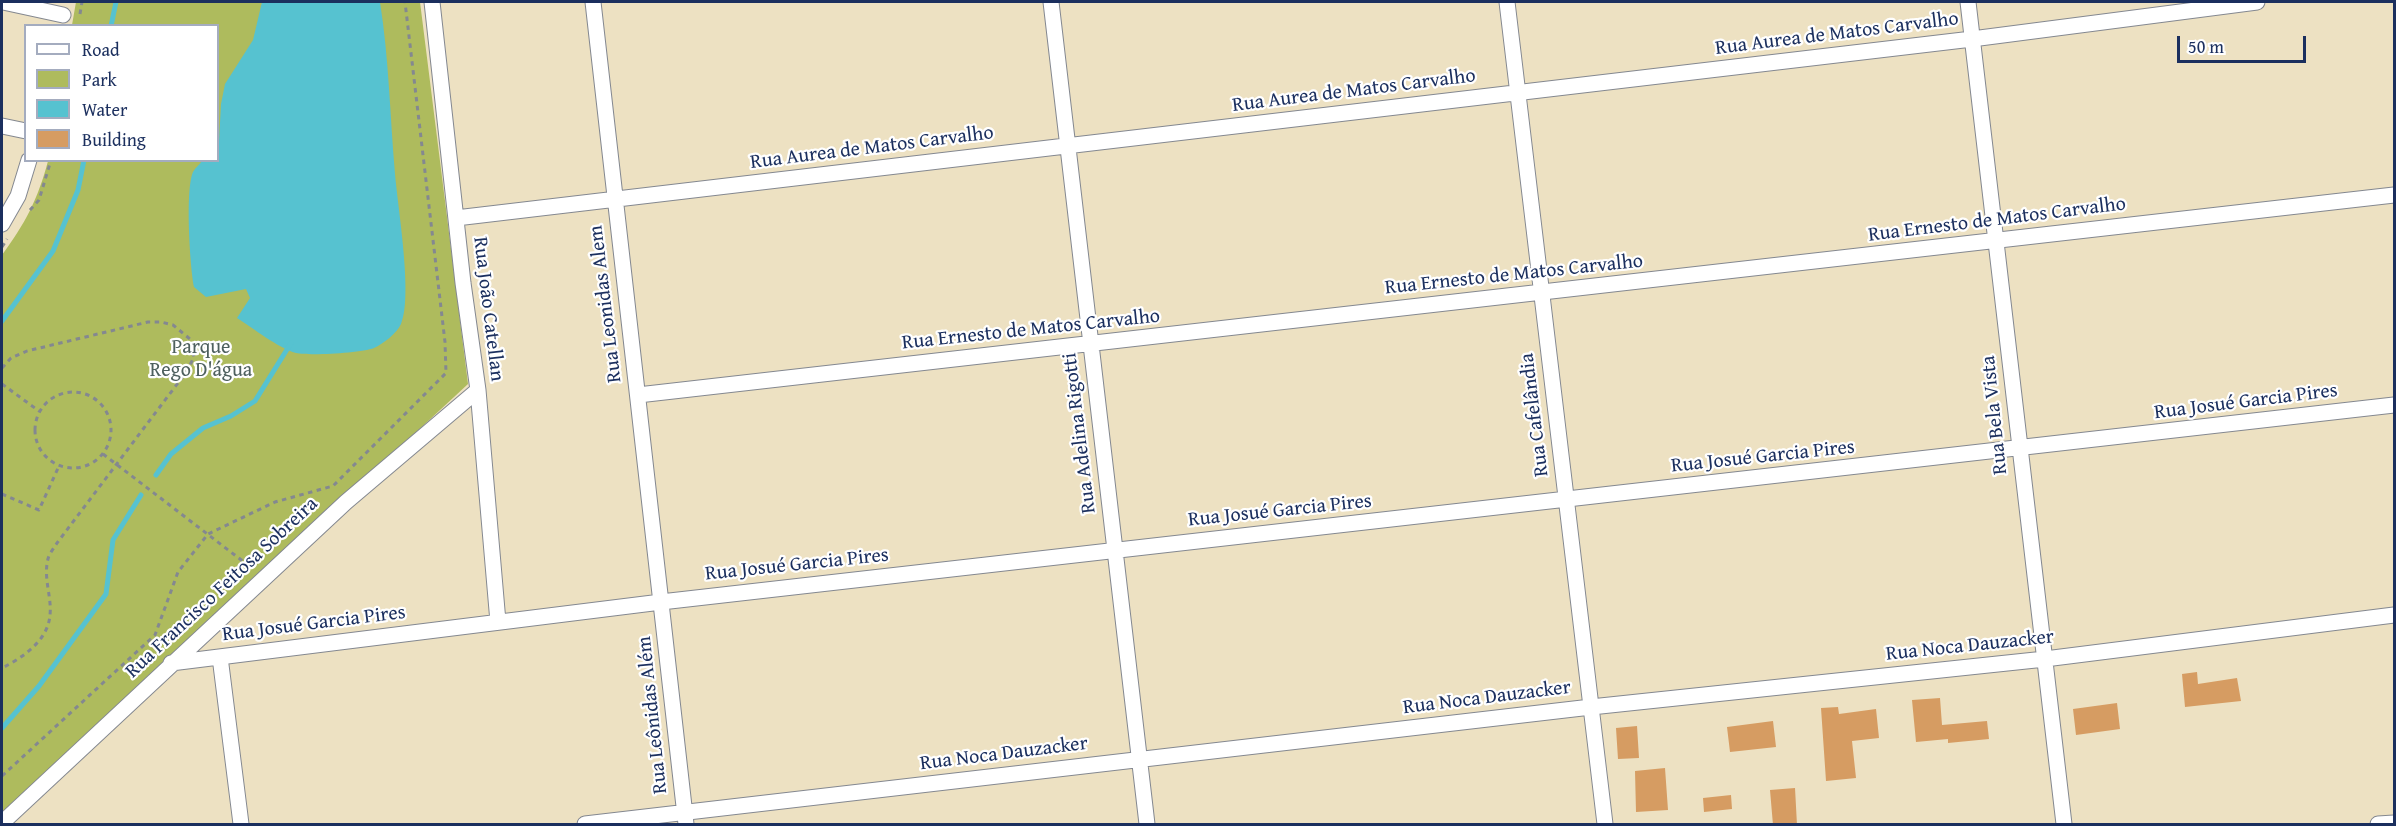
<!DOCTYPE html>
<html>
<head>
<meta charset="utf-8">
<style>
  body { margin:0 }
  #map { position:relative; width:2396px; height:826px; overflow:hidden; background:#ede1c2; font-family:"Gentium Book Plus",serif }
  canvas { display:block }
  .frame { position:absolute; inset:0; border:3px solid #1b2f5e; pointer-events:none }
  .legend { position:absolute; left:24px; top:24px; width:195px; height:138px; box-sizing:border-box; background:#fff; border:2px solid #a4acbf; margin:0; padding:8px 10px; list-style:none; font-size:18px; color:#1b2f5e }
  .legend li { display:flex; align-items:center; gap:12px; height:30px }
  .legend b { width:30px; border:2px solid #a4acbf }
  .scale { position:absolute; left:2177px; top:36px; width:129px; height:27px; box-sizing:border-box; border:3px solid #1b2f5e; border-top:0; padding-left:8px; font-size:18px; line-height:21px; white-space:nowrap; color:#1b2f5e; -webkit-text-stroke:4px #fff; paint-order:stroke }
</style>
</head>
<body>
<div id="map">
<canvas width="2396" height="826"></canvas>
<div class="frame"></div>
<ul class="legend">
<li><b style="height:8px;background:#fff"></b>Road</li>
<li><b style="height:16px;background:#aebb5d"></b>Park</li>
<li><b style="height:16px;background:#56c2d0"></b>Water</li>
<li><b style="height:16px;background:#d69c62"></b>Building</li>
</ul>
<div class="scale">50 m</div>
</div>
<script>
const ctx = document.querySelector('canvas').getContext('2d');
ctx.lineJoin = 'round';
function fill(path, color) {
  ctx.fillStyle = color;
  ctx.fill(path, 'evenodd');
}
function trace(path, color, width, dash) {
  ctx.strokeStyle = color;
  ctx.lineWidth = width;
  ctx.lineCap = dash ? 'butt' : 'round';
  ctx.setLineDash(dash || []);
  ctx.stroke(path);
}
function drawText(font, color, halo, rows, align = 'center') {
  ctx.font = font + ' "Gentium Book Plus",serif';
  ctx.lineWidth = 4.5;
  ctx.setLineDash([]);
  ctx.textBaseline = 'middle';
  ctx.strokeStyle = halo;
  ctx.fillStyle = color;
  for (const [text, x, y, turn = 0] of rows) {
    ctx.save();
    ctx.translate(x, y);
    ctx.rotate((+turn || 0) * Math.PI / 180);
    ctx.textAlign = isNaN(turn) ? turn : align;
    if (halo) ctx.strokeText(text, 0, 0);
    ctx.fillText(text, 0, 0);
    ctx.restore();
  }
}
const green = new Path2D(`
  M76,2h344l48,382 -466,433v-562c23,-31 36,-56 46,-94l170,-1v-134l-146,-1z`);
const water = new Path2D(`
  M262,2h118c9,57 10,114 15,172 3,35 18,122 6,150 -4,9 -18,20 -27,24 -13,5 -64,8 -78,5 -18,-5 -43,-25 -59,-35l13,-20 -4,-9 -40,8 -12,-10c-4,-21 -9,-97 -1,-115 2,-4 7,-8 9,-11l16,-1 3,-56 4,-20 28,-44z`);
const stream = new Path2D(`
  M111,26l5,-24
  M2,321l51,-70 25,-61 6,-30
  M156,475l15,-21 32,-26 28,-12 24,-15 36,-58
  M2,728l37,-42 67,-92 7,-54 28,-45`);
const building = new Path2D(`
  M2197,672l1,12 39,-6 4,23 -56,6 -3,-33z
  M1940,698l2,27 45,-4 2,18 -41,4v-4l-32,3 -4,-42z
  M2117,703l3,26 -44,6 -3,-26z
  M1838,707l1,7 37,-5 3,29 -27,3 4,37 -30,3 -5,-73z
  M1773,721l3,26 -46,5 -3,-25z
  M1637,726l2,32 -21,1 -2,-31z
  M1665,768l3,42 -32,2 -1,-41z
  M1795,788l2,37h-24l-3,-35z
  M1731,795l1,14 -28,3 -1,-14z`);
const path = new Path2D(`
  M80,14l2,-12
  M30,210l9,-10 12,-40
  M2,247l5,-8
  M2,368l9,-10 16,-7 121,-29h13l12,3 17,14 4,18 -7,14 -130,172c-3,5 -8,11 -9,16 -5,19 4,38 2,56 -2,26 -28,43 -48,53
  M2,384l37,27
  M35 430a38 38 0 1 1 76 0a38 38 0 1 1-76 0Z
  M103,454l150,115
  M2,494l37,16 20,-44
  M2,776l153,-141 23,-63 30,-38 67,-32 58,-16 113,-113 -1,-31 -40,-340`);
const street = new Path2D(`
  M3,2l60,13
  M432,2l31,281 15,107 20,232
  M593,2l93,822
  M1051,2l96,822
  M1507,2l98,822
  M1968,2l96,822
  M2,126l24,5
  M456,218l1516,-179 285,-37
  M2,224l16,-28 11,-36
  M638,395l1756,-200
  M220,657l21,167
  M171,663l490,-61 1733,-197
  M2,823l344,-321 132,-112
  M585,824l1006,-117 454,-48 349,-44
  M2378,824l16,-1`);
const streetNames = [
  ["Rua Aurea de Matos Carvalho",1837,34,-7],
  ["Rua Aurea de Matos Carvalho",1354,91,-7],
  ["Rua Aurea de Matos Carvalho",872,148,-7],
  ["Rua Ernesto de Matos Carvalho",1997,220,-7],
  ["Rua Ernesto de Matos Carvalho",1514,275,-6],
  ["Rua Leonidas Alem",606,304,-97],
  ["Rua João Catellan",488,309,83],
  ["Rua Ernesto de Matos Carvalho",1031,330,-6],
  ["Rua Josué Garcia Pires",2246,402,-7],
  ["Rua Cafelândia",1535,415,-97],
  ["Rua Bela Vista",1995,415,-96],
  ["Rua Adelina Rigotti",1080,433,-97],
  ["Rua Josué Garcia Pires",1763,457,-6],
  ["Rua Josué Garcia Pires",1280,511,-6],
  ["Rua Josué Garcia Pires",797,565,-6],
  ["Rua Francisco Feitosa Sobreira",222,588,-43],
  ["Rua Josué Garcia Pires",314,624,-7],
  ["Rua Noca Dauzacker",1970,646,-6],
  ["Rua Noca Dauzacker",1487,698,-7],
  ["Rua Leônidas Além",653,715,-96],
  ["Rua Noca Dauzacker",1004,754,-7]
];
const parkNames = [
  ["Parque",201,348],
  ["Rego D'água",201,371]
];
fill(green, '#aebb5d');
fill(water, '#56c2d0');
trace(stream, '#56c2d0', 5);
fill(building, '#d69c62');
trace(street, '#848890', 17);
trace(path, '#848890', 3, [4.5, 4.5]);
trace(street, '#fff', 15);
drawText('20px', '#1b2f5e', '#fff', streetNames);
drawText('20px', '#4e605e', '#fff', parkNames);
</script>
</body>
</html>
